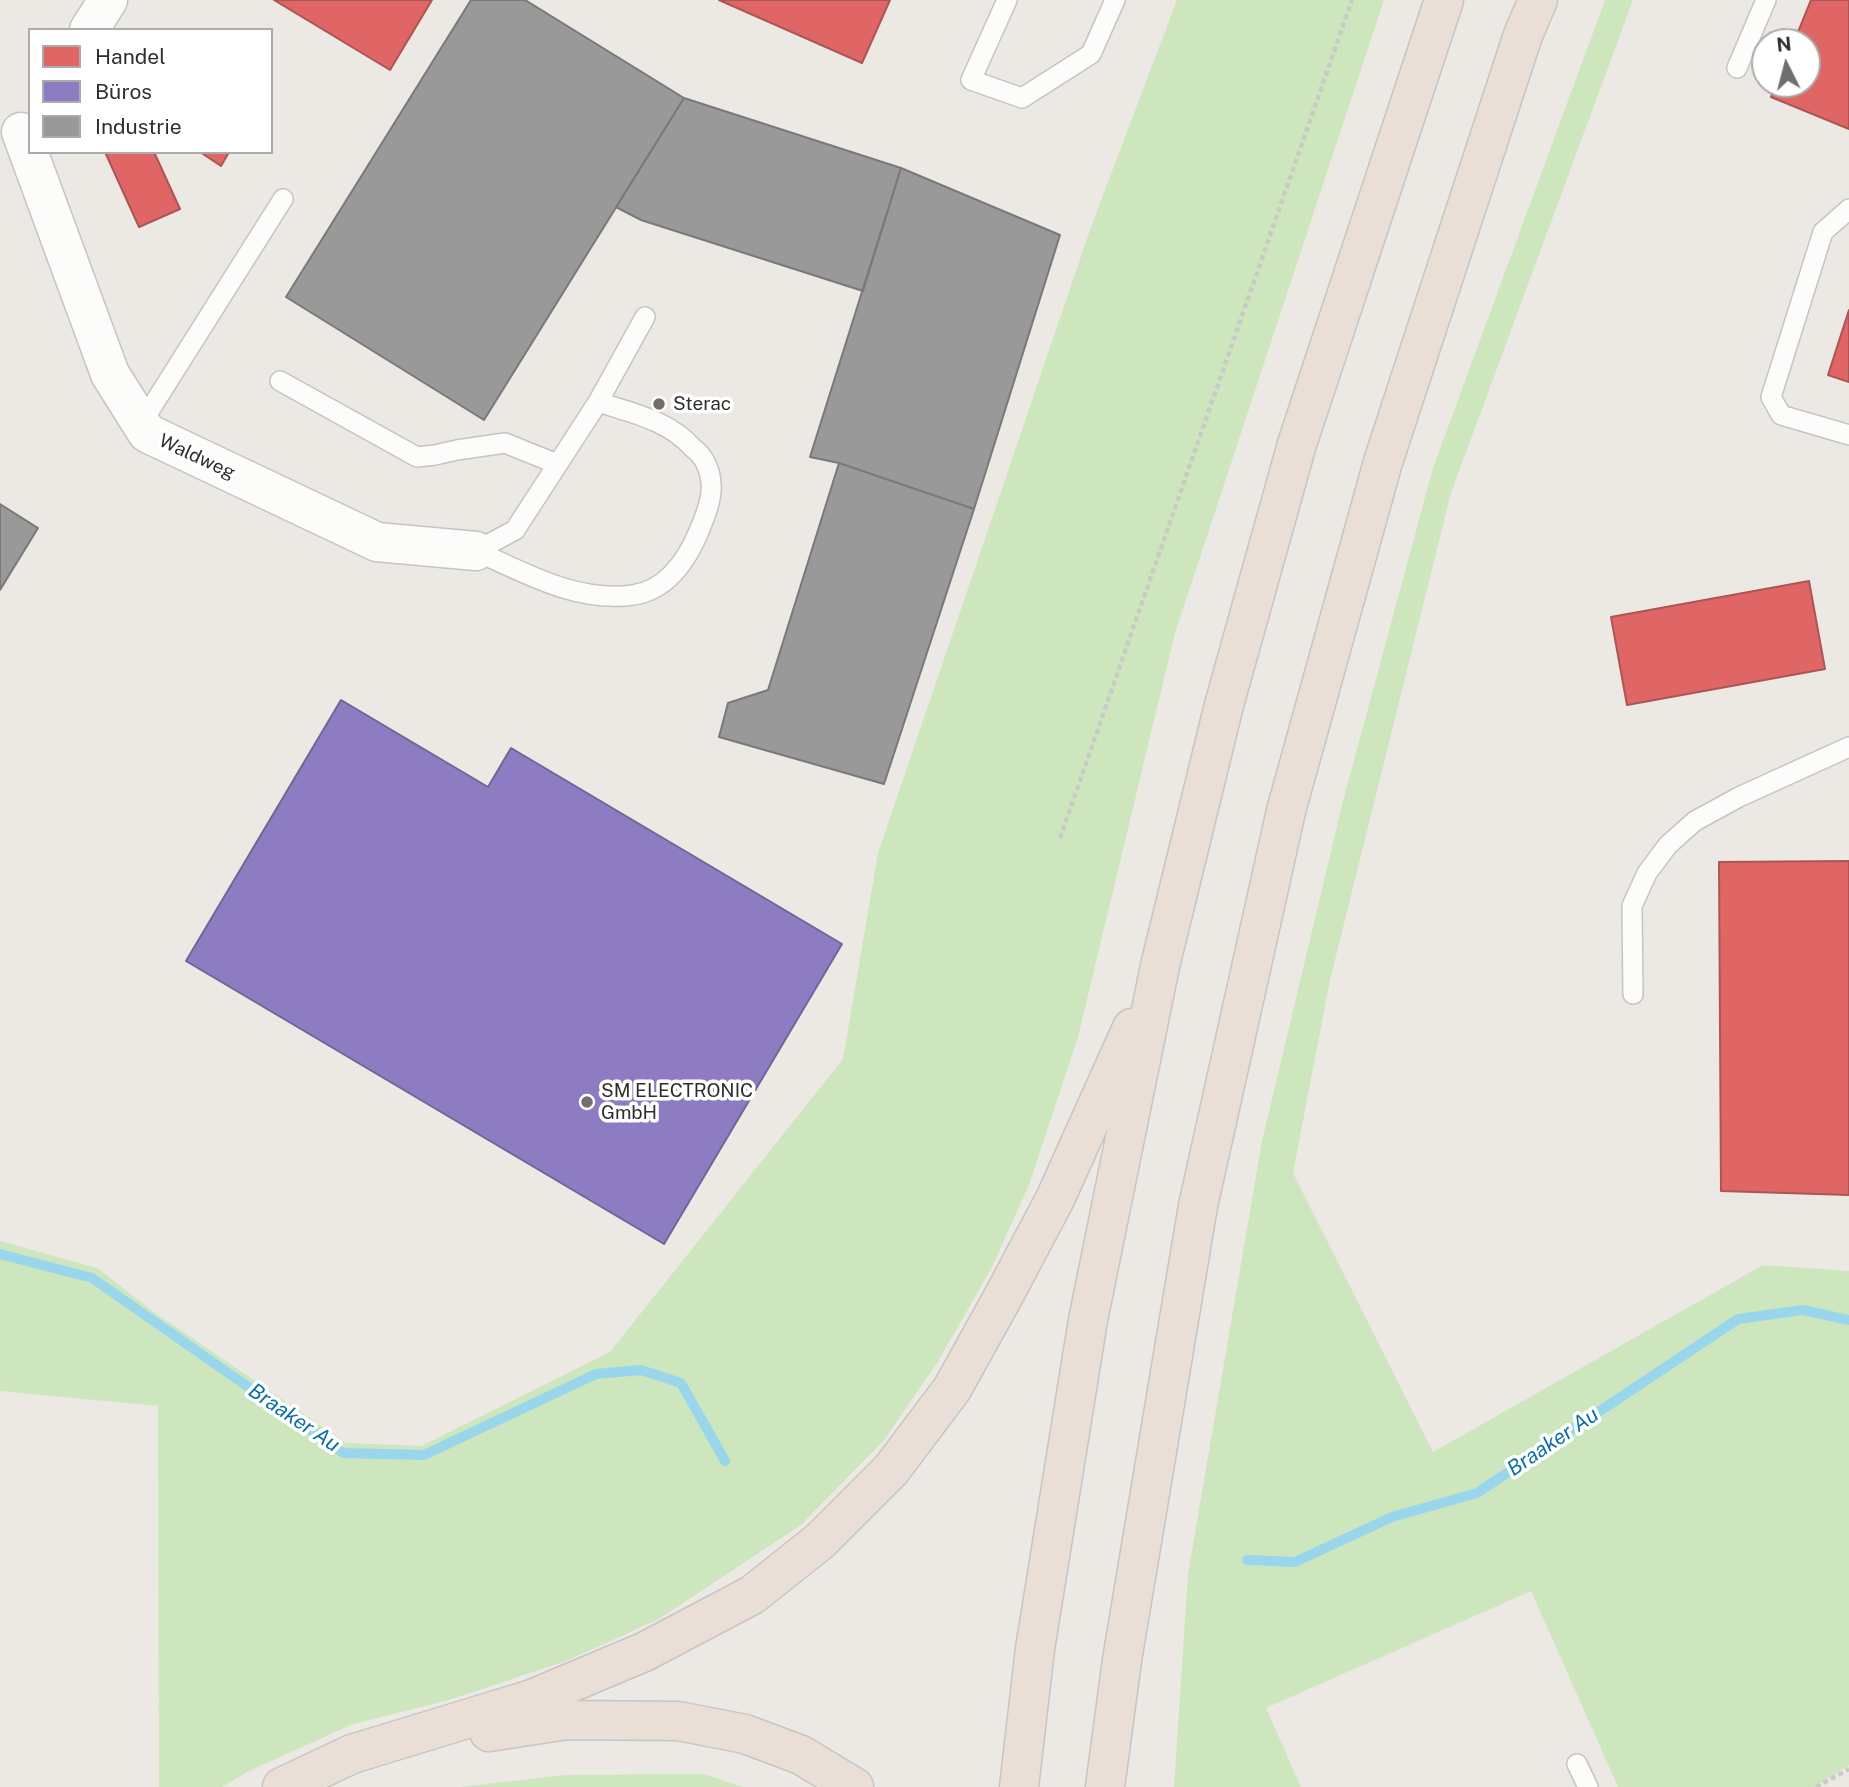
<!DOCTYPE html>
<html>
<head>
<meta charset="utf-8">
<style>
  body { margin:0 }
  #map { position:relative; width:1849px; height:1787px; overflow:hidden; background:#ece8e4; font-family:"Public Sans",sans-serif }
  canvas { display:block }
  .legend { position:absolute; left:28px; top:28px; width:245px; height:126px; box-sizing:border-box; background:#fff; border:2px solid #ababab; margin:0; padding:9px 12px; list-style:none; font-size:21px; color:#2e2e2e }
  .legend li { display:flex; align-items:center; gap:14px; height:35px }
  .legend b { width:35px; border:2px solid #ababab }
  .north { position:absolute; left:1751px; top:28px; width:70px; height:70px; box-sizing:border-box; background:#fff; border:2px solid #ababab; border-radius:50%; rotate:354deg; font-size:19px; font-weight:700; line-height:28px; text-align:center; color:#2e2e2e }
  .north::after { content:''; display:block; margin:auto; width:24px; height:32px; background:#706f6e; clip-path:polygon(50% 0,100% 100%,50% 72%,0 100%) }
</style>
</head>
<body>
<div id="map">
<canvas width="1849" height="1787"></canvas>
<ul class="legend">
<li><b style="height:19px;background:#e06666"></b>Handel</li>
<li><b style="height:19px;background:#8e7cc3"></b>Büros</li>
<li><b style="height:19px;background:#999"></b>Industrie</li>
</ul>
<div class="north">N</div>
</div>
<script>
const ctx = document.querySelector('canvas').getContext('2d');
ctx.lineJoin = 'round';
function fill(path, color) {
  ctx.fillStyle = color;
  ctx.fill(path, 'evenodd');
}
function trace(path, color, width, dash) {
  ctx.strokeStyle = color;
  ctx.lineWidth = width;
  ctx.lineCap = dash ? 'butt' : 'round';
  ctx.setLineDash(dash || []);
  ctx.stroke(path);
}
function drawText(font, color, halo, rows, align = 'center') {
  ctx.font = font + ' "Public Sans",sans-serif';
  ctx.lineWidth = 7;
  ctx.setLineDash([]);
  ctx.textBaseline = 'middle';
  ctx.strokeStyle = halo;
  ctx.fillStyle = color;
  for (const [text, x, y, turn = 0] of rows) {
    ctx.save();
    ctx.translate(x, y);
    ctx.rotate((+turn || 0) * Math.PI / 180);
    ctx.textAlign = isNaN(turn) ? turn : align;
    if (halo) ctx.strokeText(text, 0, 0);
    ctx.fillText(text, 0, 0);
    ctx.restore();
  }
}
const green = new Path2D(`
  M1177,0h207l-209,633 -97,404 -49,148 -38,84 -52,91 -55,80 -83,85 -142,94 -93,42 -117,39 -96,24 -104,47 -27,16h-63l-1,-381 -158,-15v-150l97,27 57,44 192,131 75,3 189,-94 233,-293 35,-206 214,-629z
  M1605,0h28l-182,493 -121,487 -37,193 140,279 330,-187 86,6v494l-35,22h-196l-87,-196 -265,117 35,79h-127l14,-213 74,-433 81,-340 90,-333z
  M704,1774l38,13h-281l104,-12z`);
const shops = new Path2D(`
  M274,0h158l-42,70z
  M719,0h171l-28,63z
  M1811,0h38v129l-78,-32 5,-13h31v-42h-13z
  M105,152h49l26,57 -41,18z
  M200,152h29l-8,14z
  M1849,310v72l-21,-7z
  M1809,581l16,88 -198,36 -16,-88z
  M1849,861v334l-128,-4 -2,-329z`);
const offices = new Path2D(`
  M341,700l147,87 23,-39 331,196 -178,300 -478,-283z`);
const industry = new Path2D(`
  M471,0h54l159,98 -200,322 -198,-123z
  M684,98l217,70 -38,123 -222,-71 -25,-13z
  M901,168l159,67 -86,274 -135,-46 -29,-6z
  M839,463l135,46 -90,275 -165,-47 9,-34 40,-13z
  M0,504l38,24 -38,62z`);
const stream = new Path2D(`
  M0,1254l92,24 251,175 81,2 172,-81 45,-4 40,13 44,78
  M1247,1560l48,2 97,-45 85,-24 261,-174 65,-9 46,10`);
const path = new Path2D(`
  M1060,838l292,-838
  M1816,1787l33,-18`);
const service = new Path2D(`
  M1007,0l-36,80 51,18 69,-44 24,-54
  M1737,68l29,-68
  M1849,209l-26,23 -52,165 10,18 68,20
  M280,381l137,76 18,-2 22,-5 48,-7 52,21
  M141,424l142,-225
  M476,551c49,22 101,52 157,44 34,-5 54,-35 66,-64 10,-23 19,-47 5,-71 -3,-5 -7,-9 -11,-12 -25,-28 -61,-35 -95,-46
  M476,551l39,-21 83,-128 47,-85
  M1633,994l-1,-88 15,-33 21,-28 27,-24 44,-24 110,-50
  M1577,1764l11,23`);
const minor = new Path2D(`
  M89,30l19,-30
  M21,132l89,242 37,59 230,109 99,9`);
const motorway = new Path2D(`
  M489,1732l78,-12 111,1 67,13 56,21 53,32
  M282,1787l70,-33 180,-55 112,-47 108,-57 68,-54 71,-71 61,-81 50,-90 53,-100 77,-171
  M1019,1787l16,-138 53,-329 72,-354 64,-261 73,-261 147,-444
  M1105,1787l17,-127 76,-454 88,-395 97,-349 140,-427 15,-35`);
const markers = [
  [659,404,7,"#706f6e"],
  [587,1102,7,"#706f6e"]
];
const poiNames = [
  ["Sterac",673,404],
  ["SM ELECTRONIC",601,1091],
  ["GmbH",601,1113]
];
const streetNames = [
  ["Waldweg",197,457,25]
];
const waterNames = [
  ["Braaker Au",294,1418,34],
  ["Braaker Au",1553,1442,-34]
];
fill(green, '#cee6be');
fill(shops, '#e06666');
trace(shops, '#ab5555', 2);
fill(offices, '#8e7cc3');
trace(offices, '#716596', 2);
fill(industry, '#999');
trace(industry, '#797979', 2);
trace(stream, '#99d6ec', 10);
trace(service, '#c5c4c5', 22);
trace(minor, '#c5c4c5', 41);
trace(motorway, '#c6c5c4', 41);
trace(path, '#c9c9c8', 4.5, [5, 3.5]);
trace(service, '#fcfcfb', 19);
trace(minor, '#fcfcfb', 38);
trace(motorway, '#eadfd6', 38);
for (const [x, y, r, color] of markers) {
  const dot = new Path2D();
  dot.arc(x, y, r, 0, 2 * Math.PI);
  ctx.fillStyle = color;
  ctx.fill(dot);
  trace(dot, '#fff', 2.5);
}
drawText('19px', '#2e2e2e', '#fff', poiNames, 'left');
drawText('19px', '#2e2e2e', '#fff', streetNames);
drawText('italic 21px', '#0d6fa3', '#fff', waterNames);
</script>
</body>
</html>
